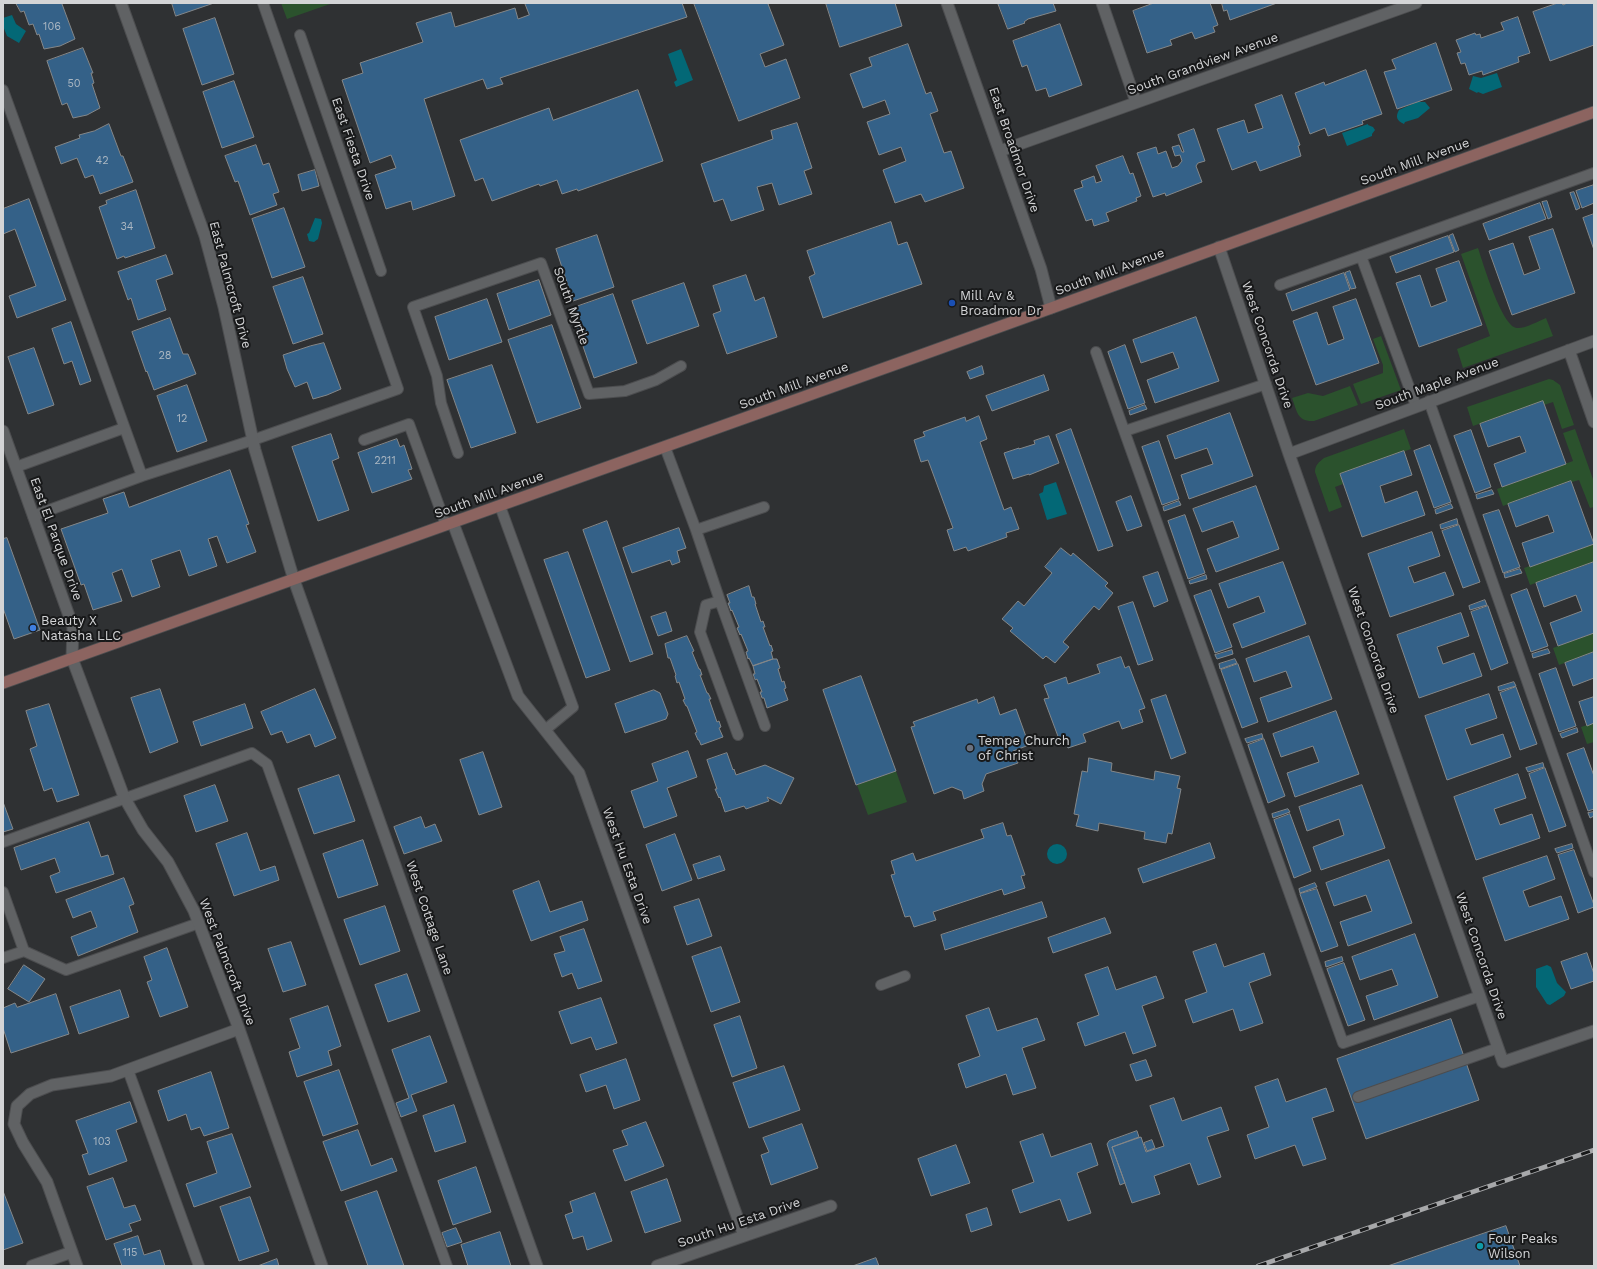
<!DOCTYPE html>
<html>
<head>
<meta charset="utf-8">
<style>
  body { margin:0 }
  #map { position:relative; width:1597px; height:1269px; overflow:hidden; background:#2f3133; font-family:"Work Sans",sans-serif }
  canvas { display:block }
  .frame { position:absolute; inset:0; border:4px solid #d3d4d6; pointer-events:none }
</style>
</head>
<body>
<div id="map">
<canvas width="1597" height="1269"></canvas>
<div class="frame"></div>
</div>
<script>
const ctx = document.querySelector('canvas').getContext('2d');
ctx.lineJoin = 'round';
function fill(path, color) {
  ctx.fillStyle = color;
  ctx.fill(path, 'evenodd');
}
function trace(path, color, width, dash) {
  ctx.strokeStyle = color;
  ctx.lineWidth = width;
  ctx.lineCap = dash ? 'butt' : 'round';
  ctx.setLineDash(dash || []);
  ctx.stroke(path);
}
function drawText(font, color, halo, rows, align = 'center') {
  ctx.font = font + ' "Work Sans",sans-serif';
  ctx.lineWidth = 4;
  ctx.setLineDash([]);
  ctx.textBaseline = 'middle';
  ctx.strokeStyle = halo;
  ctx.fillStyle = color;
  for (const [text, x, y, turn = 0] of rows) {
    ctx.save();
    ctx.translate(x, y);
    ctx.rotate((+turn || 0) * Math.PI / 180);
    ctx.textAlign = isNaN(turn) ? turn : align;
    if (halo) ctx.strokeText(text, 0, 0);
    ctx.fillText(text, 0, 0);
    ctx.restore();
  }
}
const green = new Path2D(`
  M281,3h52l-46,16z
  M1478,248c5,15 24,79 39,80 7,1 22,-7 29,-10l7,18 -90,32 -6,-19 33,-13 -29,-82z
  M1381,336l20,54 -40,14 -8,-20 30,-11v-8l-10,-26z
  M1549,379l4,1 7,5 14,40 -12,4 -9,-27 -9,3 -1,-3 -70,24 -6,-19z
  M1350,386l8,19 -44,16c-17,1 -17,-10 -22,-23l16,-5 15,3z
  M1404,429l7,20 -71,25 3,10 -8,3 7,20 -13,5 -14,-40c0,-7 4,-10 9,-14z
  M1575,429l19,53v25l-4,1 -11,-28 -7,2 -1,-1 -68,25 -6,-17 76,-28 -10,-28z
  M1594,543v19l-64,23 -6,-17z
  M1594,633v19l-35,13 -6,-17z
  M1594,723v19l-7,2 -6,-17z
  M896,771l11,31 -39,13 -11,-30z`);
const water = new Path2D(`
  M12,15l4,9 10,7 -7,12 -12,-7 -4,-10v-8z
  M681,49l12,31 -17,7 -2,-5 3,-2 -9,-26z
  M1497,73l5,14 -19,7 -5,-2 -1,1 -8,-4 4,-13 8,2z
  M1417,102h8l5,6 -12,10 -13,4 -1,2c-7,-3 -9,-7 -5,-14z
  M1368,124v1l5,2 2,3 -3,4v2l-25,10 -5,-13z
  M315,218l6,1 1,4 -4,16 -4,3 -5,-1 -2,-7 2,-1z
  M1056,482l11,32 -20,6 -8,-26 4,-2 1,-6z
  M1047 854a10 10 0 1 1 20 0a10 10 0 1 1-20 0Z
  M1547,965l4,2 6,16 9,9 -2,4 -14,9 -3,-1 -11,-17v-18z`);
const building = new Path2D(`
  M16,3h47l-1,1 13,35 -15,7 -16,3 -5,-15 -2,1 -4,-11 -4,1 -5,-14 -3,1z
  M172,3h42l-38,13z
  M525,3h157l5,14 -187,61 3,6 -16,5 -4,-10 -59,20 31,97 -42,14 -2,-9 -25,8 -11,-34 21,-7 -5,-13 -21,8 -28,-83 21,-7 -3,-10 63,-21 -7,-19 35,-11 4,15 60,-19 3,11 11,-4z
  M694,3h77l-3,1 16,41 -24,9 5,13 21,-8 14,39 -61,23z
  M826,3h69l7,23 -62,21z
  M998,3h55l3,8 -28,8 -4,3 1,1 -17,6z
  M1154,3h56l8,22 -5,2 2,5 -20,7 -3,-7 -22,8 2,5 -25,8 -14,-42z
  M1222,3h55l-47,17 -3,-10 -3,1z
  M1558,3h4l1,2 4,-2h27v42l-44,16 -17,-49z
  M1518,17l12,36 -12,4 1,5 -36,13 -1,-4 -13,4 -4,-12 -4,1 -4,-11 4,-1 -5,-12 19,-7 1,2 4,-1 1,4 23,-8 -3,-7z
  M215,18l19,56 -32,11 -19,-56z
  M1060,24l22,61 -33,12 -3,-9 -10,3 -9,-26 -5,2 -9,-26z
  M1436,43l16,47 -55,19 -13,-37 12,-3 -4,-9z
  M908,44l18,50 5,-2 7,19 -8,3 14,39 7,-2 13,37 -39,14 -4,-8 -26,9 -12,-33 23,-9 -5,-14 -22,8 -12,-33 23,-8 -5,-14 -22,8 -13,-34 22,-8 -3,-8z
  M83,48l10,25h-2l3,10 -2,1 8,24 -13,7 -14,3 -6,-15 -5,2 -15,-44z
  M1366,70l16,44 -20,7 1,3 -35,12 -3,-8 -15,6 -15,-41 29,-11 1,3z
  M234,81l20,56 -32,11 -19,-56z
  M638,90l25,71 -85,30 -1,-2 -15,5 -5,-14 -17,6 -1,-2 -47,17 -9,-23 -8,3 -15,-41 89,-32 4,12z
  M1282,95l18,50 -2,1 3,10 -41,15 -4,-10 -24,9 -15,-41 27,-9 4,13 15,-5 -8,-23z
  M797,123l15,45 -8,3 8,23 -33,11 -7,-22 -15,4 7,23 -33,11 -8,-22 -9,3 -13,-38 72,-25 -2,-8z
  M109,124l12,32h2l10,26 -33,12 -7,-19 -8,3 -8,-20 -16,6 -6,-17 25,-9 -1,-3 15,-4z
  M1194,129l11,32 -7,2 -2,3 6,16 -36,14 -1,-3 -12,4 -16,-44 19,-6 2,7 8,-3 6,17 6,-2 4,-5 -2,-6 -5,1 -3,-9 7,-2 3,7h2l-6,-17z
  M256,145l7,20 6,-2 10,29 -6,2 4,11 -27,10 -12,-34 -3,1 -10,-26z
  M1123,156l7,18 3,-1 8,23 -5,2 1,3 -31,12 3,8 -15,5 -2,-7 -6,2 -12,-31 9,-3 -2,-6 13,-5 2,7 6,-2 -6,-15z
  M315,170l4,16 -17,5 -4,-16z
  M1594,185v18l-12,5 -6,-17z
  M136,190l19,58 -30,10 -1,-2 -7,3 -18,-52 8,-3 -1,-3z
  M1574,192l6,16 -4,2 -6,-17z
  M29,199l37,101 -49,18 -8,-22 27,-10 -21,-57 -12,5v-25z
  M1547,201l5,16 -4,2 -6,-17z
  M1540,203l6,16 -57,21 -6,-16z
  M284,208l21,59 -33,11 -20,-59z
  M1594,214v36l-11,-32z
  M891,222l7,23 9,-3 15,42 -99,34 -14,-41 6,-3 -8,-23z
  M1553,229l22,64 -63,22 -23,-64 24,-8 11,32 16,-6 -11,-32z
  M1453,234l6,16 -4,2 -6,-16z
  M597,235l17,52 -41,14 -17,-52z
  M1448,236l6,16 -58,21 -6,-16z
  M166,255l7,19 -17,6 10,30 -28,10 -7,-22 -3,2 -10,-28z
  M1459,261l23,64 -63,22 -23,-64 24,-8 11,32 16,-6 -11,-32z
  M1350,271l6,17 -5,1 -6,-16z
  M1344,273l6,17 -58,21 -6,-17z
  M746,275l9,26 9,-4 13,40 -50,17 -14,-40 8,-3 -8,-25z
  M303,277l20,57 -30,10 -20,-57z
  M539,280l12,35 -42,15 -12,-36z
  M684,283l15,43 -52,18 -15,-43z
  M613,294l24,69 -43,15 -24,-69z
  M487,299l15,43 -53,18 -14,-43z
  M1356,299l23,64 -63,22 -23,-64 24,-9 11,33 16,-6 -11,-32z
  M1196,317l23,64 -64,22 -8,-23 32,-12 -6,-16 -32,11 -8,-23z
  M170,318l13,36h5l8,20 -42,16 -7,-19 -1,1 -14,-40z
  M71,322l20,59 -11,4 -8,-24 -8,3 -12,-35z
  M552,325l29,83 -44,15 -29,-83z
  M324,343l17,46 -14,6 -14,4 -6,-17 -12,5 -8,-18 -4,-14 27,-9z
  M1125,345l20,58 -17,6 -20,-57z
  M34,348l20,57 -26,9 -20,-57z
  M492,365l24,68 -45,15 -24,-68z
  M982,366l2,8 -14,5 -3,-7z
  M1044,375l5,15 -57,21 -6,-15z
  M187,385l20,56 -30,11 -20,-56z
  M1543,401l23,63 -64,23 -8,-23 32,-12 -6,-16 -32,11 -8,-23z
  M1145,405l2,4 -17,6 -1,-4z
  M1230,413l23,63 -64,23 -8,-24 32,-11 -6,-16 -32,11 -8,-23z
  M979,416l8,23 -7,3 24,68 7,-3 8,22 -13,4 1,4 -39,14 -2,-4 -12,4 -7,-21 6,-2 -25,-68 -7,2 -7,-22 11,-4 -2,-4 42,-15 1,4z
  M1071,429l42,117 -15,5 -42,-116z
  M1471,430l20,57 -16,6 -21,-57z
  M331,434l8,24 -7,3 17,49 -31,11 -26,-74z
  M1049,436l10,27 -30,12v-1l-16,5 -9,-26 15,-5v1l16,-5 -1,-3z
  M397,439l3,8 4,-2 8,24 -4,1 4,9 -40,14 -14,-40z
  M1159,441l20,58 -17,6 -20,-58z
  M1430,445l21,57 -17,6 -20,-57z
  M1404,451l8,24 -32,11 5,17 32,-12 8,24 -63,22 -22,-63z
  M230,470l19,54 -3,1 10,27 -29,11 -10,-27 -9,3 9,27 -28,10 -9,-26 -29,10 9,27 -28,10 -10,-28 -10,4 10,28 -29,9 -9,-26 -3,1 -20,-56 47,-16 -5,-14 21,-7 5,15z
  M1571,481l23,63 -64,23 -8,-24 32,-11 -6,-17 -32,12 -8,-23z
  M1256,486l23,63 -63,23 -9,-23 32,-12 -6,-16 -31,11 -9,-23z
  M1492,490l2,4 -17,5 -1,-4z
  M1131,496l11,30 -15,5 -11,-29z
  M1179,501l2,4 -17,6 -1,-4z
  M1451,504l2,4 -17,6 -1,-4z
  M1499,510l21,57 -17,6 -20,-58z
  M1185,515l20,58 -17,6 -20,-58z
  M1457,519l1,5 -17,5 -1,-4z
  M607,521l46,133 -23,8 -47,-132z
  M1459,525l21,57 -17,6 -21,-57z
  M679,528l7,20 -9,3 3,11 -8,3 -2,-5 -38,13 -9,-25z
  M1432,532l8,24 -32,11 6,16 31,-11 9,23 -64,22 -22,-63z
  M7,538l33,92 -26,9 -11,-31v-69z
  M1061,548l10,8 2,-3 35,30 -3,3 8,7 -14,17 -5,-4 -31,36 6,5 -14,16 -9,-7 -3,3 -33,-28 3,-3 -11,-9 16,-18 6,5 28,-33 -7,-6z
  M568,552l42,118 -24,8 -42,-118z
  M1283,562l23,62 -64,24 -9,-24 32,-12 -6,-16 -31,12 -9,-24z
  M1594,562v71l-36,13 -8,-23 32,-12 -6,-16 -32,12 -8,-24z
  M1520,569l2,4 -17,5 -1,-4z
  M1158,572l10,29 -14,6 -11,-30z
  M1206,575l1,4 -17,5 -1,-3z
  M749,586l3,11h2l2,7h-1l6,18 2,-1 2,6h-2l7,19 1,-1 2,6 -2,1 2,7 -20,7 -4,-8 -1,1 -2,-7 2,-1 -7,-17 -1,1 -3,-7 2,-1 -7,-17 -1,1 -3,-8h2l-3,-8z
  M1527,589l21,57 -17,6 -20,-57z
  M1211,590l21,57 -17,6 -21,-57z
  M1485,600l2,5 -17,5 -1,-4z
  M1133,602l20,58 -15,5 -20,-58z
  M1488,606l20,57 -17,7 -20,-58z
  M666,612l6,19 -14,5 -7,-19z
  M1461,613l8,23 -32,11 6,17 31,-11 8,23 -63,22 -22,-63z
  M687,636l7,15 -2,1 7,17h1l2,6h-2l7,18h1l3,6h-2l8,23 2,-1 2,6 -2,1 4,9 -22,8 -2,-5h-1l-3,-7 2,-1 -10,-26h-1l-3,-6 2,-1 -6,-17 -2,1 -2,-7 1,-1 -6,-17h-2l-3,-14z
  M1309,636l23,63 -64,23 -8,-24 32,-11 -6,-16 -32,11 -8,-23z
  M1548,649l2,4 -17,5 -1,-4z
  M1232,650l1,4 -16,5 -2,-4z
  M1594,652v26l-21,8 -8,-23z
  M1121,657l4,11 4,-2 16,42 -6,2 4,12 -21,7 -3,-8 -36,13 3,8 -18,6 -4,-11 -5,2 -15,-40 5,-1 -5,-13 22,-8 2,7 32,-11 -3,-8z
  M773,659h4l3,9 -2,1 4,13 2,-1 2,7 -2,1 4,11 -21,8 -3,-10h-2l-2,-6h2l-5,-13 -2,1 -2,-6h2l-2,-8z
  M1235,659l2,4 -17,6 -1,-5z
  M1238,664l20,58 -16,6 -21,-58z
  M1556,668l20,58 -17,6 -20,-58z
  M861,676l35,95 -40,14 -33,-95z
  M1514,682l2,4 -17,5 -1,-4z
  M1516,687l21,57 -17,6 -20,-57z
  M160,689l18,53 -28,11 -19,-55z
  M315,689l21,49 -21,9 -5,-13 -23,9 -5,-12 -11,4 -10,-23z
  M654,690l6,3 8,21 -2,5 -41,14 -10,-29z
  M1489,694l8,24 -32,11 6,16 32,-11 8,23 -64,23 -22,-64z
  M1166,695l20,58 -15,6 -20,-59z
  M994,697l6,18 16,-6 13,36 -16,6 5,12 -32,11 -4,10 2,7 -20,8 -2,-8 -10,-4 -18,7 -23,-67 4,-1 -2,-4 64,-23 1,4z
  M1594,697v26l-7,3 -8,-24z
  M49,704l30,91 -22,7 -5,-14 -8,3 -14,-42 7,-3 -11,-35z
  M245,704l8,24 -52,18 -8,-24z
  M1336,711l23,63 -64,23 -8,-24 32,-11 -6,-16 -32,11 -8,-23z
  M1577,728l1,4 -16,6 -2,-4z
  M1262,734l1,4 -16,5 -2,-4z
  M1264,739l21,57 -17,7 -20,-58z
  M1584,748l10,28v33l-6,2 -21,-57z
  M688,751l9,26 -30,11 10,28 -33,12 -13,-37 27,-10 -6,-17z
  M483,752l19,55 -23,8 -19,-55z
  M727,753l6,17 1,-1 2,6 29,-10 29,13 -13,26 -14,-7 2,4 -23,8 -2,-3 -19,6 -5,-15 -1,1 -4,-9h2l-10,-29z
  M1089,758l23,5 -1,8 43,9 1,-9 25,5 -3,12 4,1 -9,45 -4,-1 -2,10 -22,-4 1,-7 -46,-9 -1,8 -22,-5 3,-11 -5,-1 8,-43 5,1z
  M1543,763l1,4 -16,5 -2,-4z
  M1545,768l21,58 -17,6 -20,-58z
  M1518,774l8,24 -32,11 6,16 32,-11 8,24 -64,22 -22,-63z
  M339,775l16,46 -41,13 -16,-45z
  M215,785l13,36 -32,11 -12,-36z
  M1362,785l23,63 -64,22 -8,-23 31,-12 -5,-16 -32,12 -8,-24z
  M3,802l10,27 -10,3z
  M1288,809l2,3 -17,6 -1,-4z
  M1594,812v4l-4,2 -2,-5z
  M1290,814l21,57 -17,7 -20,-58z
  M421,817l4,11 10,-4 7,17 -38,13 -10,-27z
  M89,822l12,35 7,-2 6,19 -58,19 -6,-17 10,-4 -5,-14 -34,12 -7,-22z
  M1003,823l4,13 4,-1 14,40 -4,1 4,12 -21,7 -2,-6 -69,23 3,8 -22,7 -4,-11 -5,1 -14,-42 4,-1 -4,-13 22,-8 3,8 68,-23 -3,-8z
  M247,833l13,38 15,-5 4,14 -45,16 -18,-52z
  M675,834l17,46 -30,11 -16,-46z
  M363,840l15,45 -40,13 -15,-44z
  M1210,843l5,15 -72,25 -5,-14z
  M1572,844l1,4 -16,5 -2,-4z
  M1574,850l20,55v2l-16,6 -20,-58z
  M720,856l5,14 -27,9 -5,-14z
  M1547,856l8,23 -32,12 6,16 32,-11 8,23 -64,22 -22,-63z
  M1389,860l23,63 -64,23 -8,-24 32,-11 -6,-16 -32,11 -8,-23z
  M124,878l10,26 -5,2 9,26 -60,24 -7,-19 26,-10 -6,-16 -18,7 -7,-18z
  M539,881l11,31 32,-11 6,19 -57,21 -18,-50z
  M1315,883l2,4 -17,6 -1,-4z
  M1317,889l21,57 -17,6 -21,-58z
  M699,899l13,37 -25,9 -13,-38z
  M1042,902l5,15 -102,33 -4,-15z
  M385,906l15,45 -40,14 -16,-45z
  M1105,918l6,15 -58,20 -5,-15z
  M584,929l18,52 -24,8 -6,-16 -10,4 -8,-23 11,-3 -5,-14z
  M1415,934l23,63 -64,23 -8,-24 32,-11 -6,-16 -32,11 -8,-23z
  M291,942l15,43 -23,7 -15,-43z
  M1216,944l8,23 40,-14 7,22 -22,8 14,40 -23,8 -7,-22 -40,14 -8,-23 22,-8 -14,-40z
  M721,947l19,55 -29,10 -19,-55z
  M167,948l21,59 -28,10 -13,-35 5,-2 -8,-23z
  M1587,953l7,21v7l-23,8 -10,-27z
  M1342,957l1,4 -17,6 -1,-5z
  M1344,963l21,57 -17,6 -21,-57z
  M24,965l21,14 -16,23 -21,-13z
  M1108,967l8,23 40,-14 8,22 -22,8 14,40 -23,8 -8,-22 -40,14 -8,-23 22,-8 -14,-40z
  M407,974l13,37 -32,11 -13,-37z
  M120,990l9,27 -50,17 -9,-27z
  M56,994l13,40 -58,19 -8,-25v-20l12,-5 2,4z
  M601,998l16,45 -21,7 -5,-13 -20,7 -12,-32z
  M328,1006l13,40 -13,5 4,14 -35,12 -8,-25 11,-4 -10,-29z
  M989,1008l8,23 40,-13 8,22 -23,8 14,40 -23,7 -7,-21 -40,14 -8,-24 22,-8 -14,-40z
  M740,1016l17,52 -25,9 -18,-52z
  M1451,1019l28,81 -113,39 -29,-80z
  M430,1036l17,46 -36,13 6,16 -16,6 -5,-14 13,-5 -17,-48z
  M626,1059l14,41 -26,9 -8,-24 -20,7 -6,-17z
  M1146,1060l6,16 -16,5 -6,-16z
  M784,1066l16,44 -51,18 -16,-45z
  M339,1070l19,54 -35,12 -19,-54z
  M211,1072l18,56 -25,8 -4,-9 -9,3 -5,-16 -18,7 -10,-30z
  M1278,1079l8,23 40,-14 8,23 -22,7 14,41 -23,7 -8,-21 -40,14 -8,-24 22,-8 -14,-40z
  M1174,1098l8,23 39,-14 8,23 -22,7 14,40 -23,8 -8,-22 -36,13 6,18 -28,9 -20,-56 29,-10 5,15 18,-6 -14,-40z
  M130,1102l7,20 -21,8 11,31 -38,14 -7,-20 6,-2 -12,-32z
  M454,1105l12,37 -31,10 -12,-36z
  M646,1122l18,44 -39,15 -12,-31 15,-5 -6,-14z
  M802,1124l16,44 -47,17 -10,-30 8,-3 -6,-14z
  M358,1130l13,36 21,-8 5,13 -56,20 -18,-49z
  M1137,1131l2,6 -27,10 13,36 -5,2 -13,-41 2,-3z
  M232,1134l19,53 -57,20 -8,-23 31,-11 -10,-31z
  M1043,1134l8,23 40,-14 7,22 -21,8 14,40 -23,8 -8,-22 -40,14 -8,-23 22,-8 -14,-40z
  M1152,1140l3,8 -8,3 -3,-8z
  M956,1145l14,38 -39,13 -13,-37z
  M476,1167l15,45 -38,13 -15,-44z
  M113,1178l11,30 11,-3 6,15 -12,4 3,7 -26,9 -19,-53z
  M667,1179l14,42 -36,12 -14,-41z
  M3,1191l20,52 -20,7z
  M377,1191l27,75h-36l-23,-64z
  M595,1193l17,48 -25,9 -4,-14 -10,3 -8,-24 8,-3 -3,-10z
  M250,1197l19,54 -30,10 -19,-54z
  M987,1208l5,17 -21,7 -5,-17z
  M1506,1226l14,40h-132z
  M456,1228l6,14 -15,5 -5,-14z
  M500,1232l11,34h-43l-7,-21z
  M138,1236l6,19 16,-5 5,16h-43l-8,-22z
  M876,1258l3,8h-26z
  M277,1259l2,7h-21z`);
const service = new Path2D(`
  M300,35l81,236
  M3,90l139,386 111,-36 145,-51 -135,-386
  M1361,256l55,150
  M1280,285l314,-112
  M1096,352l247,691 137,-47
  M1429,401l165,471
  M1125,431l141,-47
  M364,440l45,-16 37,101
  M665,447l31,83 24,71
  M458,453l-17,-50 -4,-27 -24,-69 128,-44 48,131 36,-3 31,-11 25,-14
  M16,467l108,-39
  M500,506l73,201 -28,23
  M33,516l109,-40
  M696,530l68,-23
  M738,735l-38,-103 6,-27 14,-4 45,125
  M3,842l249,-89 15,11 180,502
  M3,892l21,59
  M3,958l21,-7 42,19 133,-47
  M881,985l24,-9
  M128,1070l71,196
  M1358,1097l140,-49`);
const minor = new Path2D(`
  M121,3l84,233 19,71 31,143 39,130 243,686
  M947,3l94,266 10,39
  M1102,3l34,99
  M1000,151l416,-148
  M1219,247l70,207 214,608 91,-31
  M1569,350l25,72
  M3,431l70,196 -1,31 52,139 19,33 25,32 26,49 45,118 83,237
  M1289,454l305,-113
  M453,523l65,173 61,77 165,463
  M32,1266l40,-14
  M77,1266l-30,-84 -24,-39 -9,-19 3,-18 13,-12 22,-9 59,-9 128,-47
  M657,1266l174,-60`);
const secondary = new Path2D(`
  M3,683l921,-329 670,-242`);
const rail = new Path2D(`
  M1258,1266l336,-116`);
const markers = [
  [952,303,4,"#1a4fb4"],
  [33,628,4,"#3f7fe0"],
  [970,748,4,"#6b7280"],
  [1480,1246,4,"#0f9aa8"]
];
const numberNames = [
  ["106",52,27],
  ["50",74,84],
  ["42",102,161],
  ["34",127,227],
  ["28",165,356],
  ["12",182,419],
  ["2211",385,461],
  ["103",102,1142],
  ["115",130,1253]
];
const streetNames = [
  ["South Grandview Avenue",1203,64,-20],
  ["East Fiesta Drive",353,149,71],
  ["East Broadmor Drive",1014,150,71],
  ["South Mill Avenue",1415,162,-20],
  ["South Mill Avenue",1110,272,-20],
  ["East Palmcroft Drive",230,285,75],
  ["South Myrtle",571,306,70],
  ["West Concorda Drive",1267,345,71],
  ["South Maple Avenue",1437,384,-20],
  ["South Mill Avenue",794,386,-20],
  ["South Mill Avenue",489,495,-20],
  ["East El Parque Drive",56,539,70],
  ["West Concorda Drive",1373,650,71],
  ["West Hu Esta Drive",627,866,70],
  ["West Cottage Lane",429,918,71],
  ["West Concorda Drive",1481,956,71],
  ["West Palmcroft Drive",227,962,69],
  ["South Hu Esta Drive",739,1223,-19]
];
const poiNames = [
  ["Mill Av &",960,296],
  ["Broadmor Dr",960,311],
  ["Beauty X",41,621],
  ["Natasha LLC",41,636],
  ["Tempe Church",978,741],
  ["of Christ",978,756],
  ["Four Peaks",1488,1239],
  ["Wilson",1488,1254]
];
fill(green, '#2b522d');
fill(water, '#036876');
fill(building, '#346188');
trace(building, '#848789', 1);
trace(service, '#4c4d4f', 12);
trace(minor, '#4c4d4f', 13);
trace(secondary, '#4c4d4f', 13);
trace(service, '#606264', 10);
trace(minor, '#606264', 11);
trace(secondary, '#8c6460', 11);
trace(rail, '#a7a8aa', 4.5);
trace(rail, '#18191a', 3, [9]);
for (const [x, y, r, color] of markers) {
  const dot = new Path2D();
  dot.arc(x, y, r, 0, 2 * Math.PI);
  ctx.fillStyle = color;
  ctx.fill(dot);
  trace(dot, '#18191a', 1.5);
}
drawText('11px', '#abb7c2', null, numberNames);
drawText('13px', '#d3d4d6', '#18191a', streetNames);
drawText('13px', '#d3d4d6', '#18191a', poiNames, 'left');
</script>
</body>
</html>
